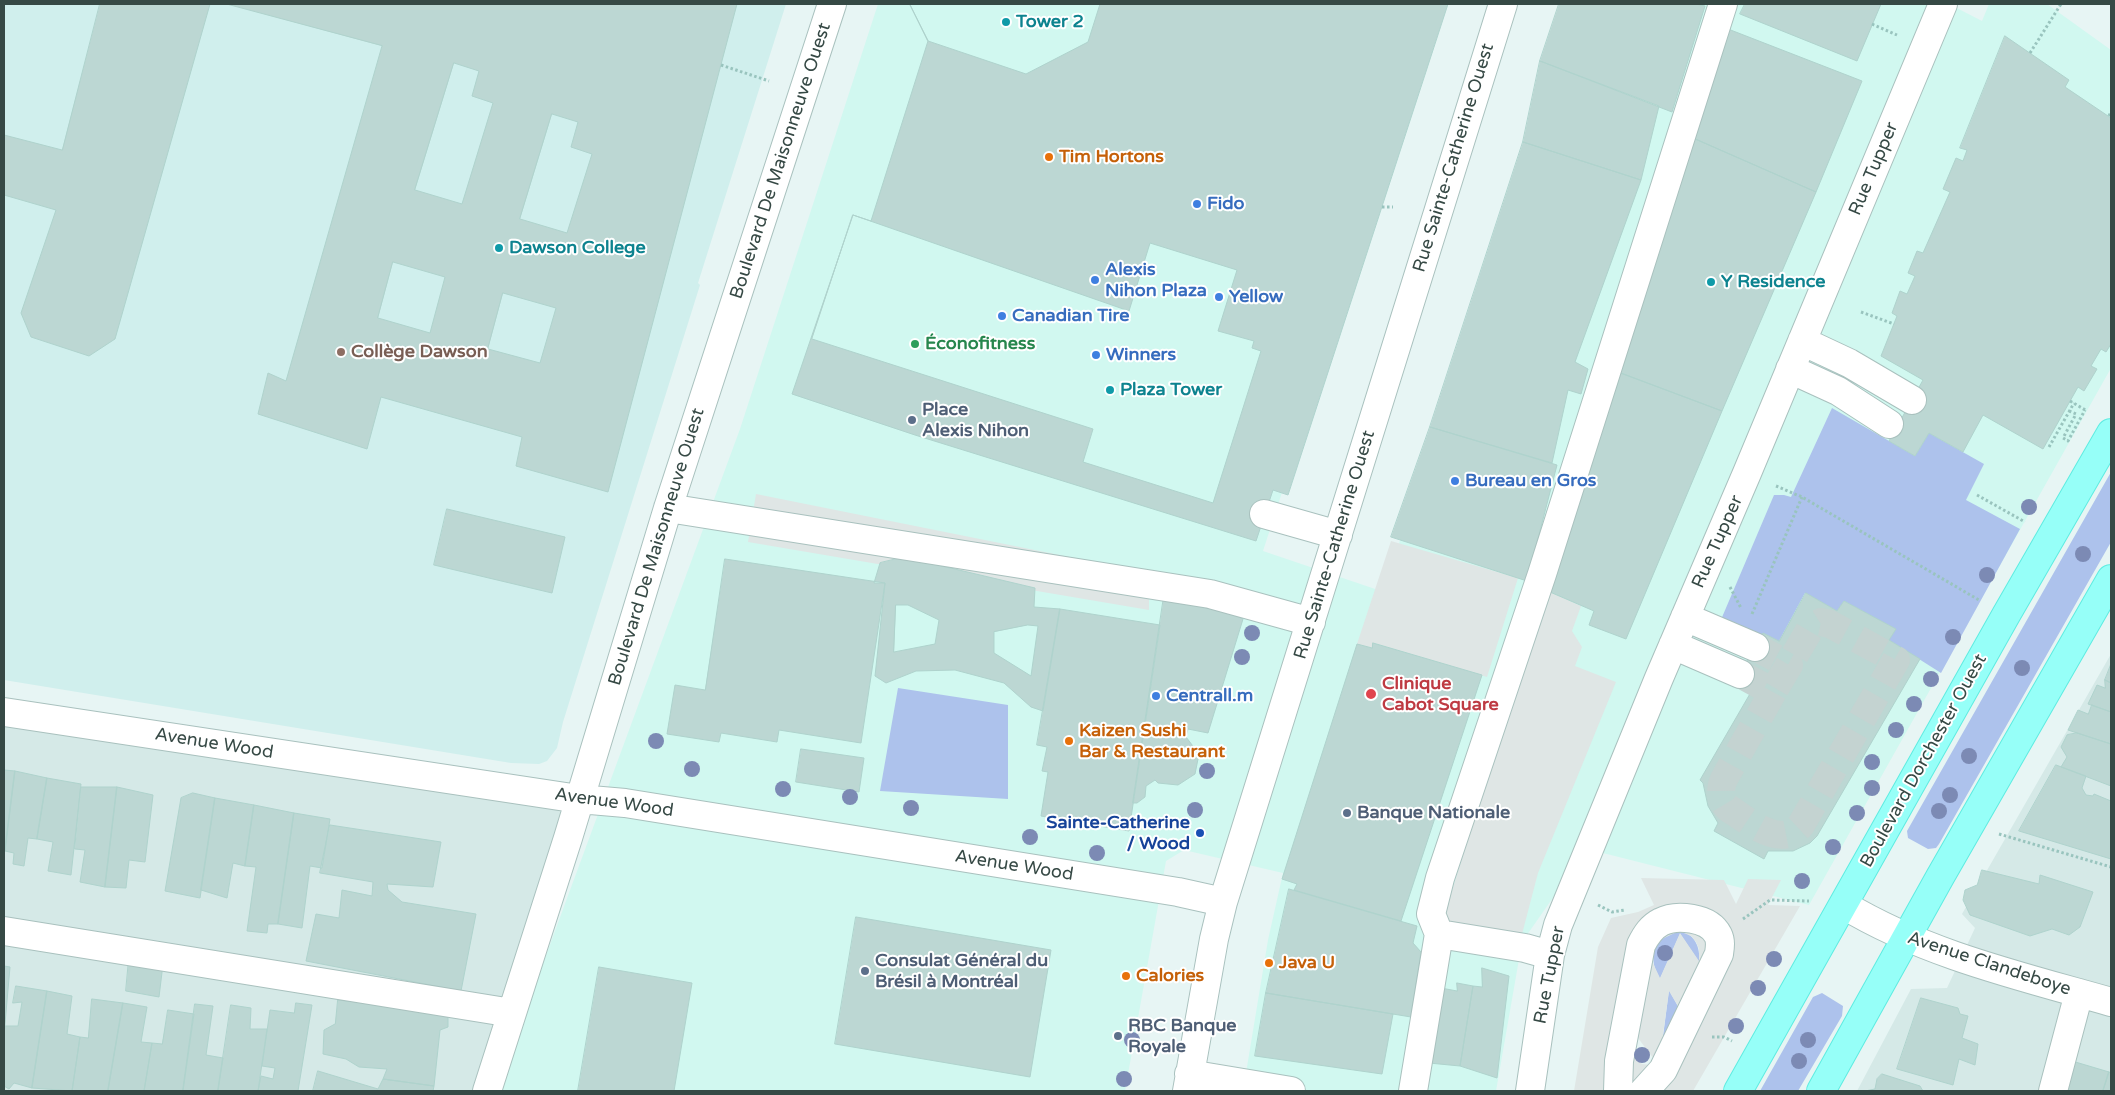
<!DOCTYPE html>
<html>
<head>
<meta charset="utf-8">
<style>
  body { margin:0 }
  #map { position:relative; width:2115px; height:1095px; overflow:hidden; background:#e7f5f4; font-family:"Varela Round",sans-serif }
  canvas { display:block }
  .frame { position:absolute; inset:0; border:5px solid #364945; pointer-events:none }
</style>
</head>
<body>
<div id="map">
<canvas width="2115" height="1095"></canvas>
<div class="frame"></div>
</div>
<script>
const ctx = document.querySelector('canvas').getContext('2d');
ctx.lineJoin = 'round';
function fill(path, color) {
  ctx.fillStyle = color;
  ctx.fill(path, 'evenodd');
}
function trace(path, color, width, dash) {
  ctx.strokeStyle = color;
  ctx.lineWidth = width;
  ctx.lineCap = dash ? 'butt' : 'round';
  ctx.setLineDash(dash || []);
  ctx.stroke(path);
}
function drawText(font, color, halo, rows, align = 'center') {
  ctx.font = font + ' "Varela Round",sans-serif';
  ctx.lineWidth = 4;
  ctx.setLineDash([]);
  ctx.textBaseline = 'middle';
  ctx.strokeStyle = halo;
  ctx.fillStyle = color;
  for (const [text, x, y, turn = 0] of rows) {
    ctx.save();
    ctx.translate(x, y);
    ctx.rotate((+turn || 0) * Math.PI / 180);
    ctx.textAlign = isNaN(turn) ? turn : align;
    if (halo) ctx.strokeText(text, 0, 0);
    ctx.fillText(text, 0, 0);
    ctx.restore();
  }
}
const residential = new Path2D(`
  M2111,654v437h-254l54,-102 36,-1 28,-60 -13,-14z
  M4,703l575,96 -92,292h-483z`);
const commercial = new Path2D(`
  M878,4h562l-177,547 121,41 182,-588h383l33,17 7,-17h58l64,46v318l-302,537 -222,-56 -65,93 -26,149h-253l25,-151 15,-67 -99,-23 -18,11 -41,230h-629l244,-662z`);
const education = new Path2D(`
  M4,4h782l-88,279 2,2 -137,437 -6,26 -10,13 -8,3 -28,-1 -507,-83z`);
const green = new Path2D(`
  M1832,408l83,48 14,-23 55,31 -18,36 54,29 -79,144 -52,-33 6,-11 -51,-28 -7,10 -32,-18 -26,48 -19,-2 -40,-17 54,-127h10l7,2z
  M2111,472v70l-172,302 -3,4 -8,1 -20,-11 -1,-7z
  M898,688l110,17v94l-128,-8z
  M1674,932c19,-3 27,14 25,30l-19,-28 -20,45c-12,-20 -8,-38 14,-47z
  M1669,990l10,18 -18,44z
  M1822,993l21,13 -1,10 -44,75h-38l53,-94z`);
const parking = new Path2D(`
  M756,494l393,79v37l-401,-68z
  M1391,541l127,37 -31,99 -113,-34 -2,5 -15,-4z
  M1550,592l31,14 -9,25 10,16 -7,19 41,16 -78,191 -17,65 -78,-18 41,-133z
  M1641,878l83,2 12,24 12,-25 33,1 -13,25 32,1 -107,185h-119l24,-144 13,-29 27,-6 16,-7zM1679,931l12,5 5,6 3,7v12l-19,-28 -20,45 -8,-17 3,-14 7,-8zM1669,991l10,17 -18,41zM1638,1038l18,24 -5,3 -9,-1 -5,-5 -2,-8z`);
const building = new Path2D(`
  M100,4h110l-95,335 -26,17 -58,-19 -10,-24 35,-103 -52,-15v-60l58,15z
  M227,4h510l-129,488 -92,-26 6,-29 -141,-40 -14,52 -109,-35 10,-41 18,8 96,-335zM454,63l25,8 -7,25 21,7 -31,101 -47,-14zM552,114l26,8 -7,25 21,7 -25,79 -47,-14zM393,262l52,15 -15,56 -52,-15zM503,293l53,15 -16,55 -52,-14z
  M910,4h538l-160,491 -15,-5 -17,51 -341,-106 -123,-41 61,-179 18,6 57,-180z
  M910,4h190l-12,38 -62,32 -98,-33z
  M1559,4h137l9,2 -33,106 -132,-51z
  M1745,4h136l-24,57 -117,-47z
  M1728,29l134,52 -46,111 -123,-54z
  M2005,36l64,44 -4,7 46,31v226l-5,8 -5,-3 -10,17 6,3 -13,22 -6,-4 -35,62 -60,-34 -20,37 -34,-19 -14,23 -26,-15 34,-61 -42,-24 16,-40 -5,-3 8,-22 7,3 8,-18 -7,-3 9,-22 6,2 27,-61 -7,-3 13,-31 7,3 4,-11 -7,-2z
  M1540,61l119,45 -18,74 -118,-38z
  M1693,138l123,54 -94,219 -107,-40z
  M1523,142l118,38 -66,182 13,7 -7,25 -13,-4 -16,73 -122,-36z
  M853,215l276,96 21,-68 87,27 -19,61 36,10 -2,7 9,3 -48,152 -130,-41 10,-33 -281,-90z
  M1621,373l101,38 -96,228 -37,-14 5,-14 -44,-19z
  M1430,427l127,38 -30,116 -136,-44z
  M447,509l118,28 -13,56 -118,-28z
  M904,557l131,31 -1,19 26,2 -17,102 -12,-4 -27,-24 -49,-13 -39,1 -30,12 -11,-7 10,-93h-11l6,-20zM896,605h12l31,15 -4,24 -41,8zM1028,625l10,1 -7,50 -37,-23v-21z
  M725,559l160,24 -24,160 -82,-13 -2,12 -56,-9 -2,9 -52,-8 8,-49 30,5z
  M1806,593l31,18 7,-10 52,28 -7,11 31,19 -103,177 -7,7 -17,8h-25l-4,8 -50,-28 4,-8 -10,-17 -5,-23 -3,-3 51,-88 -17,-9 29,-50 16,8z
  M1164,596l47,7 32,16 -35,114 -20,-4 -2,8 13,17 -4,20 -17,11 -20,-2 -3,-3 -9,6 -1,11 -8,6h-4z
  M1060,609l100,16 -31,206 -88,-15 7,-44 -6,-1 5,-24 -10,-2z
  M1373,643l109,32 -81,246 -107,-31 3,-6 -15,-5 75,-235 15,4z
  M2111,664v19l-6,-3z
  M2105,680l6,3v29l-23,-8 9,-19 8,3z
  M2092,705l19,7v32l-43,-14 10,-20 10,4z
  M2077,733l34,11v42l-50,-19 6,-10 -6,-10 6,-12z
  M801,749l63,9 -5,34 -63,-10z
  M2056,765l30,11 -4,12 4,7 7,1 1,-2 17,7v58l-92,-28z
  M4,770l11,1 -10,80h-1z
  M15,771l32,7 -10,61 -9,-1 -4,28 -11,-2 1,-11 -9,-2z
  M47,778l34,6 -10,91 -23,-4 5,-29 -16,-3z
  M81,787h36l-12,100 -25,-5 5,-32 -10,-1z
  M117,787l36,8 -8,67 -16,-2 -3,28 -21,-1z
  M193,793l22,5 -15,100 -35,-7 16,-93z
  M215,798l39,7 -9,61 -12,-3 -6,35 -26,-8z
  M254,805l40,8 -16,111h-10l-1,9 -20,-2 9,-64 -11,-1z
  M294,813l36,6 -8,49 -12,-2 -8,62 -24,-4z
  M330,825l111,17 -8,45 -46,-3 1,6 14,12 74,12 -15,77 -155,-30 10,-47 23,4 3,-28 30,6 1,-14 -53,-9z
  M1982,870l57,14 1,-9 53,17 -13,35 -11,8 -17,-6 -22,7 -60,-21 -7,-15 2,-10 12,-5z
  M1289,889l128,37 -4,17 8,9 -10,65 -145,-24z
  M856,917l195,33 -21,127 -195,-33z
  M129,959l34,5 -4,33 -33,-6z
  M4,966l6,1 -6,68z
  M599,967l93,16 -18,108h-96z
  M1482,968l27,8 -12,102 -37,-12 13,-80 9,1z
  M1457,983l16,3 -13,80 -31,-3 12,-75 16,3z
  M16,986l31,5 -15,97 -18,-5 -5,6 -5,-3v-51l1,-9h13l4,-24 -9,1z
  M47,991l25,5 -5,38 13,3 -8,54 -40,-3z
  M1266,993l127,21 -11,60 -127,-18z
  M1921,998l37,10 2,6 8,2 -6,22 16,6 -3,21 -16,-6 -6,26 -56,-16z
  M92,999l31,4 -15,88h-36l8,-54 8,1z
  M338,1000l110,12v15l-8,3 -6,56 -51,-7 4,-10 -28,-2 -13,-8 -23,-5 1,-24 11,-6z
  M123,1003l24,4 -6,35 11,1 -8,48h-36z
  M296,1003l16,2 -14,86h-40l3,-15 12,3 2,-11 -13,-2 8,-56 24,3z
  M195,1004l18,2 -7,49 17,3 -5,33h-35z
  M231,1005l20,3 -1,21h17l-9,62h-40z
  M168,1010l26,4 -11,77h-39l8,-48 10,1z
  M2072,1061l37,11 -6,19h-41z
  M318,1071l60,18 5,-10 51,7 -1,5h-120z
  M2109,1072l2,1v18h-8z
  M1882,1074l38,12 3,5h-58l10,-2 2,-10z`);
const minorTunnel = new Path2D(`
  M1740,674l33,18 16,-27 -34,-18
  M1773,692l-49,87c-5,11 -3,20 4,29 21,13 52,42 73,17l95,-165 -66,-36 -9,-2 -11,7 -21,36`);
const path = new Path2D(`
  M1872,24l25,11
  M2030,53l31,-49
  M721,65l48,16
  M2109,116l2,-4
  M1382,207h11
  M1861,312l33,12
  M2070,401l17,10
  M2069,411l7,3 -13,24 5,3 17,-31
  M2049,447l25,-44
  M1776,486l26,11 177,103
  M1977,495l48,27
  M1730,587l11,21
  M1752,614l50,-117
  M1999,834l112,33
  M1598,905l14,7 13,-2
  M1743,919l27,-19 39,1
  M1712,1037h12l8,4`);
const minor = new Path2D(`
  M1802,341l47,22 63,37
  M1790,369l48,22 51,33
  M668,508l542,86 101,28
  M1264,514l74,21
  M1685,617l70,30
  M1673,645l67,29
  M4,712l575,87 46,4 553,89 45,10
  M1844,905c81,49 176,71 267,97
  M4,931l508,82
  M1439,934l86,14 25,7
  M1189,1074l102,17
  M487,1091l81,-253 100,-330 164,-504
  M1187,1091l27,-152 9,-37 280,-898
  M1413,1091l26,-157 -8,-20 9,-36 102,-304 181,-570
  M1530,1091l20,-136 8,-30 101,-247 88,-205 196,-469
  M1618,1091l1,-30 22,-116c5,-10 10,-18 20,-23 15,-8 48,-5 57,13 3,6 2,12 1,19l-56,116 -19,21
  M2053,1091l26,-98`);
const major = new Path2D(`
  M1738,1091l268,-476 105,-182
  M1821,1091l119,-214 171,-298`);
const trees = [
  [2029,507],
  [2083,554],
  [1987,575],
  [1252,633],
  [1953,637],
  [1242,657],
  [2022,668],
  [1931,679],
  [1914,704],
  [1896,730],
  [656,741],
  [1969,756],
  [1872,762],
  [692,769],
  [1207,771],
  [1872,788],
  [783,789],
  [1950,795],
  [850,797],
  [911,808],
  [1195,810],
  [1939,811],
  [1857,813],
  [1030,837],
  [1833,847],
  [1097,853],
  [1802,881],
  [1665,953],
  [1774,959],
  [1758,988],
  [1736,1026],
  [1132,1040],
  [1808,1040],
  [1642,1055],
  [1799,1061],
  [1124,1079]
];
const markers = [
  [1006,22,5,"#0f9aa8"],
  [1049,157,5,"#e8710a"],
  [1197,204,5,"#3f7fe0"],
  [499,248,5,"#0f9aa8"],
  [1095,280,5,"#3f7fe0"],
  [1711,282,5,"#0f9aa8"],
  [1219,297,5,"#3f7fe0"],
  [1002,316,5,"#3f7fe0"],
  [915,344,5,"#2e9e5b"],
  [341,352,5,"#8d6e63"],
  [1096,355,5,"#3f7fe0"],
  [1110,390,5,"#0f9aa8"],
  [912,420,5,"#5c6f8a"],
  [1455,481,5,"#3f7fe0"],
  [1371,694,6,"#e0444e"],
  [1156,696,5,"#3f7fe0"],
  [1069,741,5,"#e8710a"],
  [1347,813,5,"#5c6f8a"],
  [1200,833,5,"#1a4fb4"],
  [1269,963,5,"#e8710a"],
  [865,971,5,"#5c6f8a"],
  [1126,976,5,"#e8710a"],
  [1118,1036,5,"#5c6f8a"]
];
const cultureNames = [
  ["Tower 2",1016,22],
  ["Dawson College",509,248],
  ["Y Residence",1721,282],
  ["Plaza Tower",1120,390]
];
const foodNames = [
  ["Tim Hortons",1059,157],
  ["Kaizen Sushi",1079,731],
  ["Bar & Restaurant",1079,752],
  ["Java U",1279,963],
  ["Calories",1136,976]
];
const streetNames = [
  ["Rue Sainte-Catherine Ouest",1454,158,-73],
  ["Boulevard De Maisonneuve Ouest",781,161,-72],
  ["Rue Tupper",1874,169,-67],
  ["Rue Tupper",1718,542,-66],
  ["Rue Sainte-Catherine Ouest",1335,545,-73],
  ["Boulevard De Maisonneuve Ouest",657,547,-73],
  ["Avenue Wood",214,744,9],
  ["Boulevard Dorchester Ouest",1924,761,-61],
  ["Avenue Wood",614,803,8],
  ["Avenue Wood",1014,866,9],
  ["Avenue Clandeboye",1989,964,18],
  ["Rue Tupper",1550,975,-79]
];
const shopNames = [
  ["Fido",1207,204],
  ["Alexis",1105,270],
  ["Nihon Plaza",1105,291],
  ["Yellow",1229,297],
  ["Canadian Tire",1012,316],
  ["Winners",1106,355],
  ["Bureau en Gros",1465,481],
  ["Centrall.m",1166,696]
];
const leisureNames = [
  ["Éconofitness",925,344]
];
const educationNames = [
  ["Collège Dawson",351,352]
];
const serviceNames = [
  ["Place",922,410],
  ["Alexis Nihon",922,431],
  ["Banque Nationale",1357,813],
  ["Consulat Général du",875,961],
  ["Brésil à Montréal",875,982],
  ["RBC Banque",1128,1026],
  ["Royale",1128,1047]
];
const healthNames = [
  ["Clinique",1382,684],
  ["Cabot Square",1382,705]
];
const transitNames = [
  ["Sainte-Catherine",1190,823],
  ["/ Wood",1190,844]
];
fill(residential, '#d5e9e7');
fill(commercial, '#d1f8f0');
fill(education, '#d0efed');
fill(green, '#adc2ec');
fill(parking, '#dfe6e5');
fill(building, '#bcd7d3');
trace(building, '#afd3cd', 1);
trace(minorTunnel, '#c4d3d1', 28, [28, 14]);
trace(minor, '#a9c1be', 30);
trace(major, '#5eece1', 30);
trace(path, '#99c4be', 3, [2.5, 2.5]);
trace(minor, '#fff', 28);
trace(major, '#96fff8', 28);
ctx.fillStyle = '#7c8ab4';
for (const [x, y] of trees) {
  ctx.beginPath();
  ctx.arc(x, y, 8, 0, 2 * Math.PI);
  ctx.fill();
}
for (const [x, y, r, color] of markers) {
  const dot = new Path2D();
  dot.arc(x, y, r, 0, 2 * Math.PI);
  ctx.fillStyle = color;
  ctx.fill(dot);
  trace(dot, '#fff', 2);
}
drawText('bold 18px', '#0d838f', '#fff', cultureNames, 'left');
drawText('bold 18px', '#c56008', '#fff', foodNames, 'left');
drawText('18px', '#364945', '#fff', streetNames);
drawText('bold 18px', '#366cbe', '#fff', shopNames, 'left');
drawText('bold 18px', '#27864d', '#fff', leisureNames, 'left');
drawText('bold 18px', '#785e54', '#fff', educationNames, 'left');
drawText('bold 18px', '#4e5e75', '#fff', serviceNames, 'left');
drawText('bold 18px', '#be3a42', '#fff', healthNames, 'left');
drawText('bold 18px', '#164399', '#fff', transitNames, 'right');
</script>
</body>
</html>
